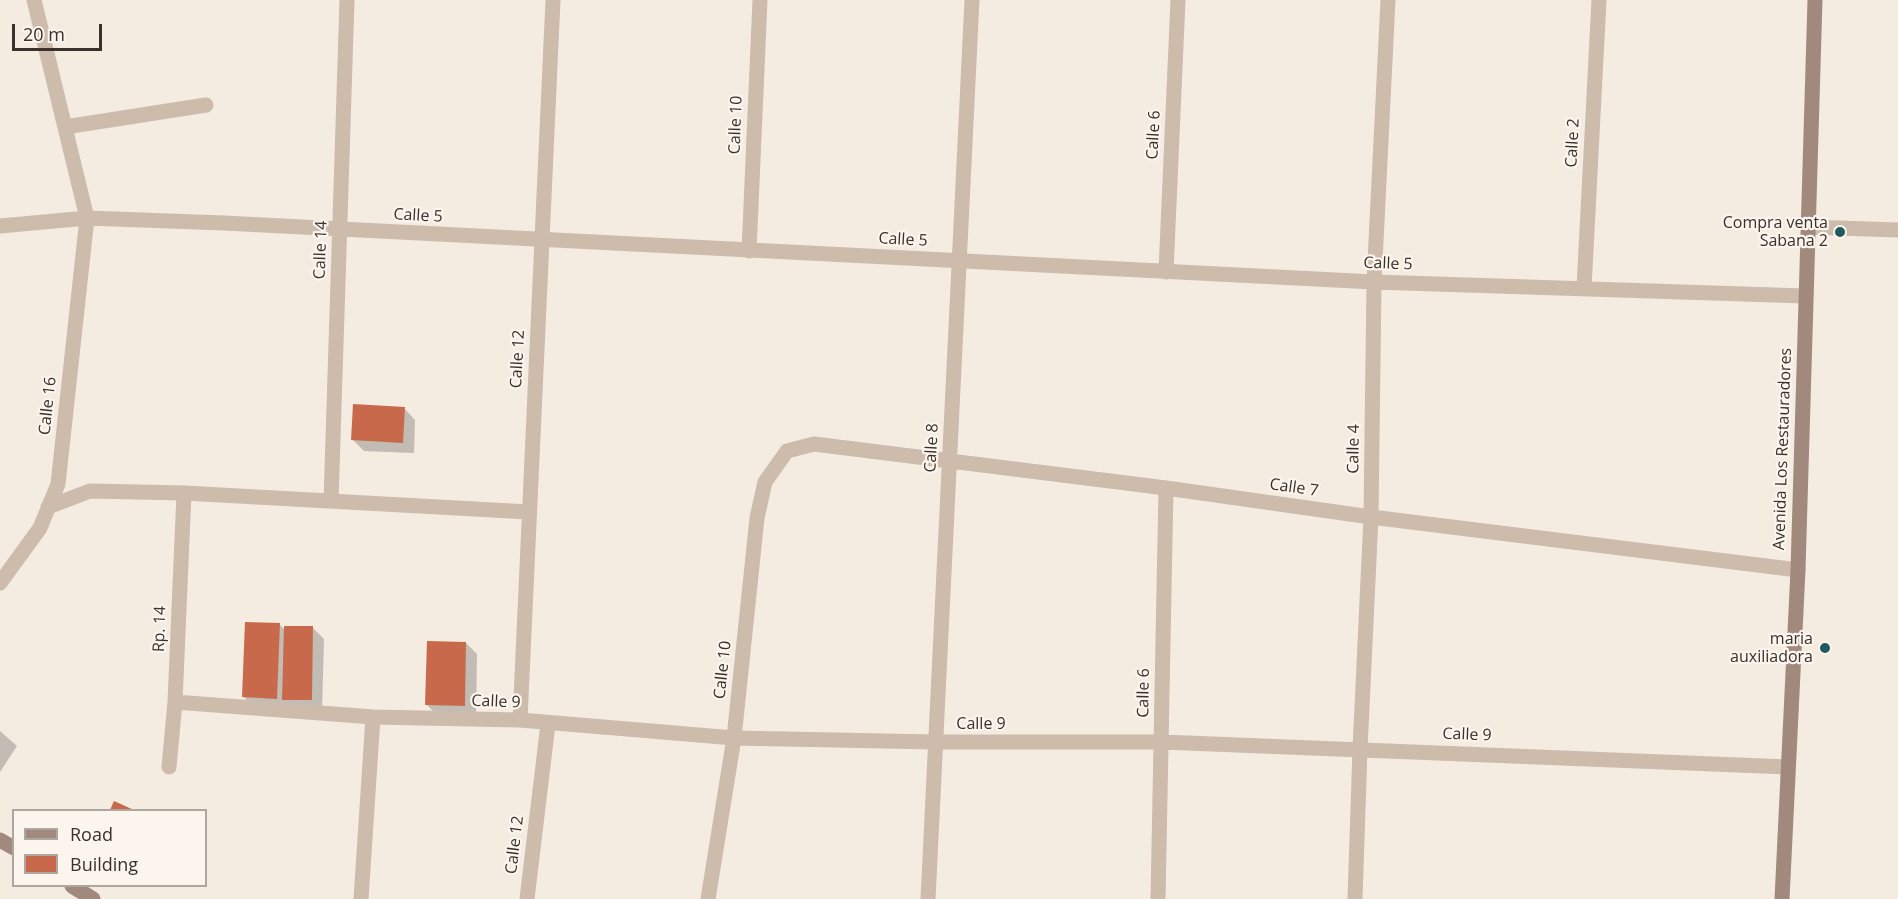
<!DOCTYPE html>
<html>
<head>
<meta charset="utf-8">
<style>
  body { margin:0 }
  #map { position:relative; width:1898px; height:899px; overflow:hidden; background:#f4ebe1; font-family:"Open Sans",sans-serif }
  canvas { display:block }
  .legend { position:absolute; left:12px; top:809px; width:195px; height:78px; box-sizing:border-box; background:#fbf5ee; border:2px solid #aea6a0; margin:0; padding:8px 10px; list-style:none; font-size:18px; color:#3b302b }
  .legend li { display:flex; align-items:center; gap:12px; height:30px }
  .legend b { width:30px; border:2px solid #aea6a0 }
  .scale { position:absolute; left:12px; top:24px; width:90px; height:27px; box-sizing:border-box; border:3px solid #3b302b; border-top:0; padding-left:8px; font-size:18px; line-height:21px; white-space:nowrap; color:#3b302b; -webkit-text-stroke:4px #fbf5ee; paint-order:stroke }
</style>
</head>
<body>
<div id="map">
<canvas width="1898" height="899"></canvas>
<ul class="legend">
<li><b style="height:8px;background:#a18a7d"></b>Road</li>
<li><b style="height:16px;background:#c8694b"></b>Building</li>
</ul>
<div class="scale">20 m</div>
</div>
<script>
const ctx = document.querySelector('canvas').getContext('2d');
ctx.lineJoin = 'round';
function fill(path, color) {
  ctx.fillStyle = color;
  ctx.fill(path, 'evenodd');
}
function trace(path, color, width, dash) {
  ctx.strokeStyle = color;
  ctx.lineWidth = width;
  ctx.lineCap = dash ? 'butt' : 'round';
  ctx.setLineDash(dash || []);
  ctx.stroke(path);
}
function drawText(font, color, halo, rows, align = 'center') {
  ctx.font = font + ' "Open Sans",sans-serif';
  ctx.lineWidth = 4.5;
  ctx.setLineDash([]);
  ctx.textBaseline = 'middle';
  ctx.strokeStyle = halo;
  ctx.fillStyle = color;
  for (const [text, x, y, turn = 0] of rows) {
    ctx.save();
    ctx.translate(x, y);
    ctx.rotate((+turn || 0) * Math.PI / 180);
    ctx.textAlign = isNaN(turn) ? turn : align;
    if (halo) ctx.strokeText(text, 0, 0);
    ctx.fillText(text, 0, 0);
    ctx.restore();
  }
}
const shadow = new Path2D(`
  M404,408l11,12 -1,33 -50,-2 -11,-11z
  M279,624l7,7 27,-3 11,11 -2,72 -67,-3 -11,-11z
  M466,643l11,11 -1,62h-38l-11,-11z
  M0,731l17,15 -17,26z`);
const building = new Path2D(`
  M353,404l52,3 -2,36 -52,-3z
  M245,622l35,1 -3,76 -35,-2z
  M284,626h29l-1,74h-30z
  M427,641l39,1 -1,64 -40,-1z
  M114,801l20,9h-24z`);
const street = new Path2D(`
  M65,127l141,-22
  M0,226l87,-8 137,5 1150,59 431,14
  M1808,227l90,3
  M749,251l11,-251
  M1166,272l12,-272
  M1584,288l15,-288
  M331,501l16,-501
  M48,507l42,-16 94,2 345,19
  M0,583l40,-55 18,-44 29,-266 -53,-218
  M175,702l198,15 147,3 214,18 201,4h227l626,25
  M520,720l33,-720
  M169,767l6,-65 9,-209
  M361,899l12,-182
  M527,899l21,-175
  M708,899l26,-161 23,-220 8,-36 22,-31 27,-7 352,44 205,29 427,53
  M928,899l44,-899
  M1158,899l8,-411
  M1355,899l5,-150 11,-232 3,-235 14,-282`);
const secondary = new Path2D(`
  M0,840l14,8
  M72,886l21,13
  M1782,899l16,-329 17,-570`);
const markers = [
  [1840,232,6,"#1f5a5e"],
  [1825,648,6,"#1f5a5e"]
];
const streetNames = [
  ["Calle 10",736,125,-88],
  ["Calle 6",1154,135,-87],
  ["Calle 2",1573,143,-87],
  ["Calle 5",418,216,3],
  ["Calle 5",903,240,3],
  ["Calle 14",321,250,-88],
  ["Calle 5",1388,264,2],
  ["Calle 12",518,359,-87],
  ["Calle 16",48,406,-84],
  ["Calle 8",932,448,-87],
  ["Calle 4",1354,449,-89],
  ["Avenida Los Restauradores",1783,449,-88],
  ["Calle 7",1294,488,8],
  ["Rp. 14",160,629,-88],
  ["Calle 10",723,670,-84],
  ["Calle 6",1144,693,-89],
  ["Calle 9",496,702,2],
  ["Calle 9",981,724],
  ["Calle 9",1467,735,2],
  ["Calle 12",515,845,-83]
];
const poiNames = [
  ["Compra venta",1828,223],
  ["Sabana 2",1828,241],
  ["maria",1813,639],
  ["auxiliadora",1813,657]
];
fill(shadow, '#0003');
fill(building, '#c8694b');
trace(street, '#cdbbac', 15);
trace(secondary, '#a18a7d', 15);
for (const [x, y, r, color] of markers) {
  const dot = new Path2D();
  dot.arc(x, y, r, 0, 2 * Math.PI);
  ctx.fillStyle = color;
  ctx.fill(dot);
  trace(dot, '#fbf5ee', 2);
}
drawText('16px', '#3b302b', '#fbf5ee', streetNames);
drawText('16px', '#3b302b', '#fbf5ee', poiNames, 'right');
</script>
</body>
</html>
